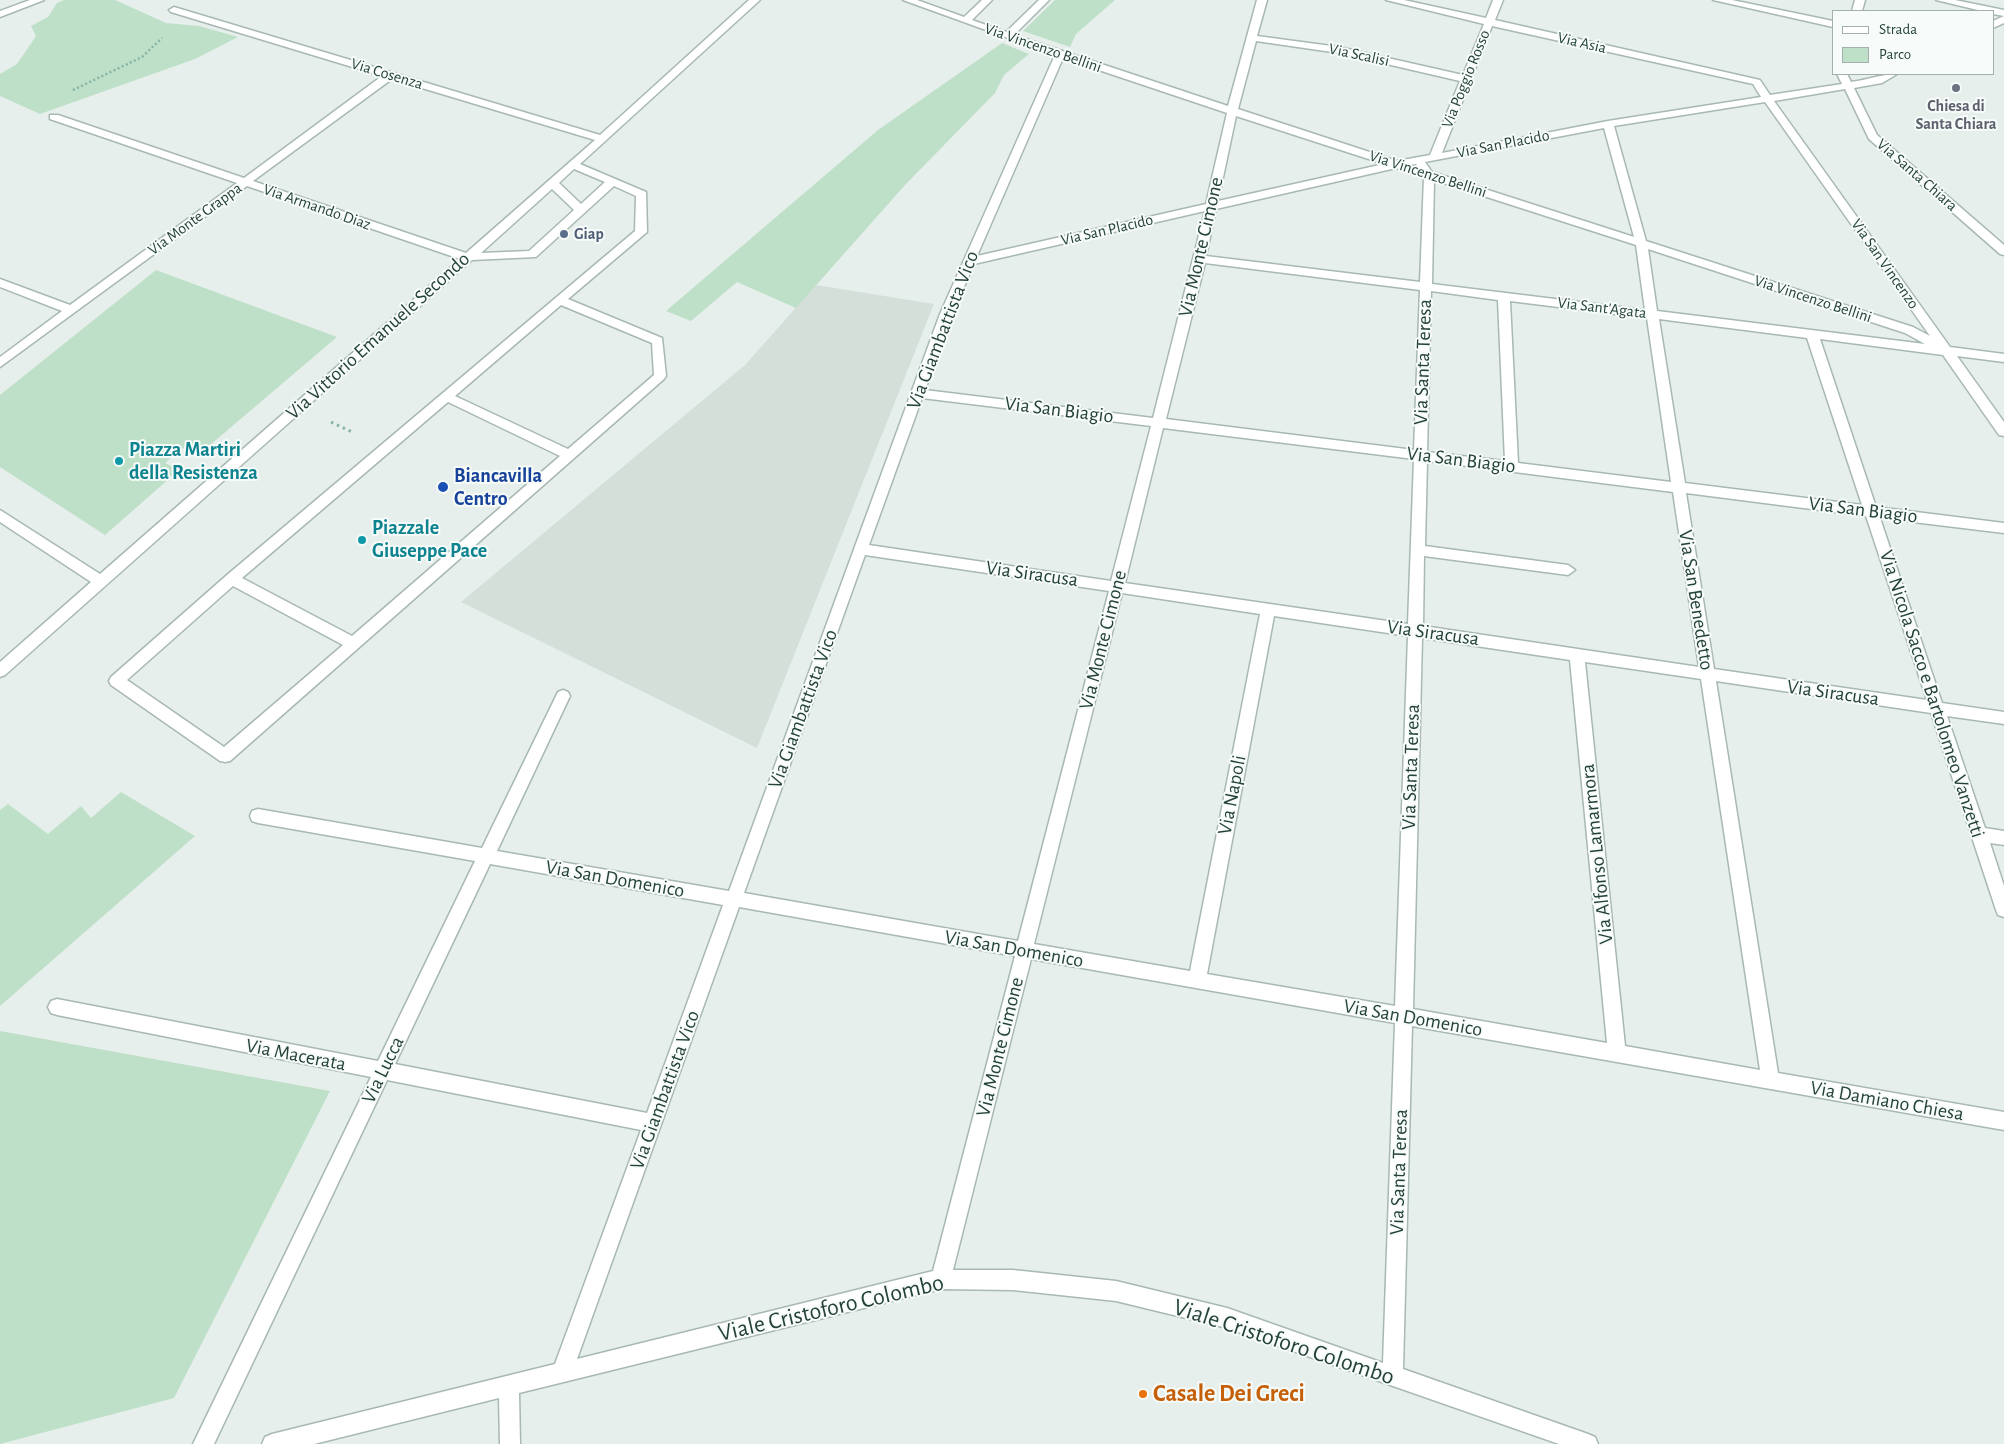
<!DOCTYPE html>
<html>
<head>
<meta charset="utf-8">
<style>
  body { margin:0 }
  #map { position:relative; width:2004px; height:1444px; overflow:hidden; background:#e6efeb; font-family:"Alegreya Sans",sans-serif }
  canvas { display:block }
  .legend { position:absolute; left:1832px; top:10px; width:162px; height:65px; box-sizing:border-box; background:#f7fbf9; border:1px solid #a3b1ad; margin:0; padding:6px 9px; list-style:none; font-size:15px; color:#24423a }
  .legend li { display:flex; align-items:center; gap:10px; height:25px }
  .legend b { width:25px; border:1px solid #a3b1ad }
</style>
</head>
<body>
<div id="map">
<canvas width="2004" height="1444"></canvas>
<ul class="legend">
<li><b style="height:6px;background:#fff"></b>Strada</li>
<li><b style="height:14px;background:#bfe0c8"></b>Parco</li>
</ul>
</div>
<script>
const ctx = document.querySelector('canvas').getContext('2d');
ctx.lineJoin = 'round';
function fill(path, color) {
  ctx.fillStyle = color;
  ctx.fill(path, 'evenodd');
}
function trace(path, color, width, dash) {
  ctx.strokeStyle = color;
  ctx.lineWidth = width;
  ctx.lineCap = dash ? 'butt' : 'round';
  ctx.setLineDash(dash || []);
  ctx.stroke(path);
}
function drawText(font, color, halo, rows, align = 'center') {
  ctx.font = font + ' "Alegreya Sans",sans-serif';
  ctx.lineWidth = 4;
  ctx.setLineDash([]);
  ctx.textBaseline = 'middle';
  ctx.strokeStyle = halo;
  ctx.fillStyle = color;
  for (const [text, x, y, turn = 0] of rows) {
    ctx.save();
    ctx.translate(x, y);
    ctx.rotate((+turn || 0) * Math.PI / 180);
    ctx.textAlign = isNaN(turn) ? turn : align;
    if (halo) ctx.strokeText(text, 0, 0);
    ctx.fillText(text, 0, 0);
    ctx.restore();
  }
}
const built = new Path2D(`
  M816,285l118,19 -177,444 -296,-146 284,-237z`);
const green = new Path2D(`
  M64,0h51l51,23 33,3 39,11 -43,22 -155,55 -40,-18v-22l17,-10 19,-28 -5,-10 17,-9 9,-14z
  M1055,0h60l-39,34 -6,13 -47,-16z
  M1002,43l27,11 -25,21 -9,18 -90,92 -109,123 -59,-26 -46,39 -25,-10 212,-181z
  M156,270l181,67 -134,114 -15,-7 -23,19 14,7 -74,65 -105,-68v-72z
  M121,792l74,44 -195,170v-196l8,-6 40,30 33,-28 10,12z
  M0,1031l330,60 -156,307 -174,46z`);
const pathFar1 = new Path2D(`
  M73,90l69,-33 20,-19`);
const path = new Path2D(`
  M331,422l21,10`);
const minor = new Path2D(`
  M30,0h14l-44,17v-6z
  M749,0h11l-180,164 66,28 1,40 -79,67 94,39 4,38 -2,3 -434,382 -5,1 -5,-1 -109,-76 -2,-4 2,-4 116,-102 408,-344 1,-35 -22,-10 -78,71 -64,3 -467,415 -5,2v-15l91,-80 -91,-60v-12l100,64 360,-315 -213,-73 -247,181v-10l62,-46 -62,-24v-8l70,26 167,-122 -187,-64v-4h8l186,63 138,-102 -211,-64 -2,-2 5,-3 426,128zM392,79l203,61 -129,113 -213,-72zM574,169l31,13 -24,22 -22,-21zM552,189l22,21 -45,41 -48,2zM561,305l91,38 2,32 -86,74 -113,-53zM448,402l112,54 -208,180 -110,-58zM233,586l110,59 -119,102 -97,-67z
  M903,0h14l47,17 18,-17h10l-20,20 34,12 33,-32h10l-35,35 214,71 29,-106h10l-10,36 82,11 124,28 21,-51 -98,-24h18l82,18 7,-18h10l-8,20 265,60 10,15 72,-11 -5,-10h10l4,8c16,-2 31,-8 46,-8l-15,9 -28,5 23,47 127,110v10l-4,-1 -131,-115 -24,-50 -71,12 176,246 54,7v8l-47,-6 47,66v14l-5,-1 -56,-80 -123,-16 56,168 128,16v10l-124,-15 62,185 62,9v12l-57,-8 38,112 19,3v14l-14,-2 14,43v31l-6,-2 -2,-5 -65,-197 -215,-32 62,392 226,39v18l-592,-104 -9,343 185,65 7,3 3,7h-39l-332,-116 -111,-27 -103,-11 -72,-1 -422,104 1,51h-20l-1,-46 -185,46h-52l3,-7 7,-3 283,-70 86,-234 -254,-50 -173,364h-21l178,-367 -314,-62 -6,-2 -3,-6 3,-6 6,-2 321,62 97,-200 -217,-38 -6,-2 -2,-5 2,-5 6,-2 224,39 76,-156 5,-2 5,2 2,4 -73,155 232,40 211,-577 115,-259zM1492,26l261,58 8,13 -153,24 -166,32zM1256,41l83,12 121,28 -30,74 -33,6 -159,-52zM1063,58l164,55 -21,91 -229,52zM1765,102l165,234 -17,-9 -267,-86 -32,-115zM1236,116l148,48 -166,37zM1604,128l30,109 -202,-65 -7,-10zM1416,164l2,4 -8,-3zM1396,168l28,9 -4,105 -214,-26 10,-47zM1434,180l202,65 9,65 -213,-26zM1205,211l-52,207 -228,-28 27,-76 22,-50zM1648,249l257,84 20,11 -268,-33zM1205,263l215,27 -6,160 -248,-31zM1431,291l67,9 7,161 -78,-9zM1510,301l137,17 24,164 -153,-19zM1659,319l148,19 55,167 -177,-22zM922,398l229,28 -40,155 -242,-36zM1163,428l251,31 -6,165 -283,-41zM1427,461l246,31 26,175 -276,-41 1,-70 144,19 7,-5 -7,-5 -143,-19zM1686,493l180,23 61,184 -213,-31zM865,555l244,36 -91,350 -274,-48zM1122,593l138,21 -70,357 -156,-27zM1274,616l134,20 -13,370 -188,-32zM1422,638l148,22 37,383 -194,-34zM1585,662l116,17 59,391 -135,-24zM490,864l233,41 -76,208 -252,-49zM739,907l276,49 -82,315 -356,88zM1031,959l364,64 -12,340 -156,-55 -111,-27 -103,-11h-60z
  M1713,0h19l101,21v6z
  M1855,0h10l-3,11h-10z
  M1936,0h19l49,10v6l-11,-2v-3h-11z
  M2004,16v7l-11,5v-7z`);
const markers = [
  [1956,88,5,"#6b7280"],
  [564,234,5,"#5c6f8a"],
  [119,461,5,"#0f9aa8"],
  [443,487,6,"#1a4fb4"],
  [362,540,5,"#0f9aa8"],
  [1143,1394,5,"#e8710a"]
];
const farStreetnames = [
  ["Via Asia",1582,43,13],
  ["Via Vincenzo Bellini",1043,48,19],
  ["Via Scalisi",1359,55,12],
  ["Via Cosenza",387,74,17],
  ["Via Poggio Rosso",1466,79,-68],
  ["Via San Placido",1503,144,-11],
  ["Via Vincenzo Bellini",1428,174,18],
  ["Via Santa Chiara",1917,175,41],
  ["Via Armando Diaz",317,207,19],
  ["Via Monte Grappa",195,219,-36],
  ["Via San Placido",1107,230,-13],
  ["Via San Vincenzo",1885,264,55],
  ["Via Vincenzo Bellini",1813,299,18],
  ["Via Sant'Agata",1602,308,7]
];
const farWorshipnames = [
  ["Chiesa di",1956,106],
  ["Santa Chiara",1956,124]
];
const farServicenames = [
  ["Giap",574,234]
];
const streetNames = [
  ["Via Monte Cimone",1201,247,-77],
  ["Via Giambattista Vico",943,330,-69],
  ["Via Vittorio Emanuele Secondo",378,336,-42],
  ["Via Santa Teresa",1423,362,-88],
  ["Via San Biagio",1059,410,7],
  ["Via San Biagio",1461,460,7],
  ["Via San Biagio",1863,510,7],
  ["Via Siracusa",1032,574,8],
  ["Via San Benedetto",1696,600,81],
  ["Via Siracusa",1433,633,8],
  ["Via Monte Cimone",1103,640,-76],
  ["Via Siracusa",1833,693,8],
  ["Via Nicola Sacco e Bartolomeo Vanzetti",1932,694,72],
  ["Via Giambattista Vico",803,709,-70],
  ["Via Santa Teresa",1411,767,-88],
  ["Via Napoli",1232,795,-79],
  ["Via Alfonso Lamarmora",1597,854,-96],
  ["Via San Domenico",615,879,10],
  ["Via San Domenico",1014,949,10],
  ["Via San Domenico",1413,1018,10],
  ["Via Monte Cimone",1000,1047,-76],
  ["Via Macerata",296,1055,11],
  ["Via Lucca",383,1070,-64],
  ["Via Giambattista Vico",665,1090,-70],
  ["Via Damiano Chiesa",1887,1101,10],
  ["Via Santa Teresa",1399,1172,-88]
];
const cultureNames = [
  ["Piazza Martiri",129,450],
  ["della Resistenza",129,473],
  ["Piazzale",372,528],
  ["Giuseppe Pace",372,551]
];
const transitNames = [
  ["Biancavilla",454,476],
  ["Centro",454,499]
];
const nearStreetnames = [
  ["Viale Cristoforo Colombo",831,1308,-13],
  ["Viale Cristoforo Colombo",1284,1342,18]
];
const nearFoodnames = [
  ["Casale Dei Greci",1153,1394]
];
fill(built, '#d4dfda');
fill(green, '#bfe0c8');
trace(minor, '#a8b8b2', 3);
trace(pathFar1, '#86b3a5', 2.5, [2, 2.5]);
trace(path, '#86b3a5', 3, [2.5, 4]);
fill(minor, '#fff');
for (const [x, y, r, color] of markers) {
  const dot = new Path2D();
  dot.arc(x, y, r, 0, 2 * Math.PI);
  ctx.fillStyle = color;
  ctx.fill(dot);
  trace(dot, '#f7fbf9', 2);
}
drawText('16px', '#24423a', '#f7fbf9', farStreetnames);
drawText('bold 16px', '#5b616d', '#f7fbf9', farWorshipnames);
drawText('bold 16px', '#4e5e75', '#f7fbf9', farServicenames, 'left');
drawText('20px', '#24423a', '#f7fbf9', streetNames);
drawText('bold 20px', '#0d838f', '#f7fbf9', cultureNames, 'left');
drawText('bold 20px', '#164399', '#f7fbf9', transitNames, 'left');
drawText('24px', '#24423a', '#f7fbf9', nearStreetnames);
drawText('bold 24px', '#c56008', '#f7fbf9', nearFoodnames, 'left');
</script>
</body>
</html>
